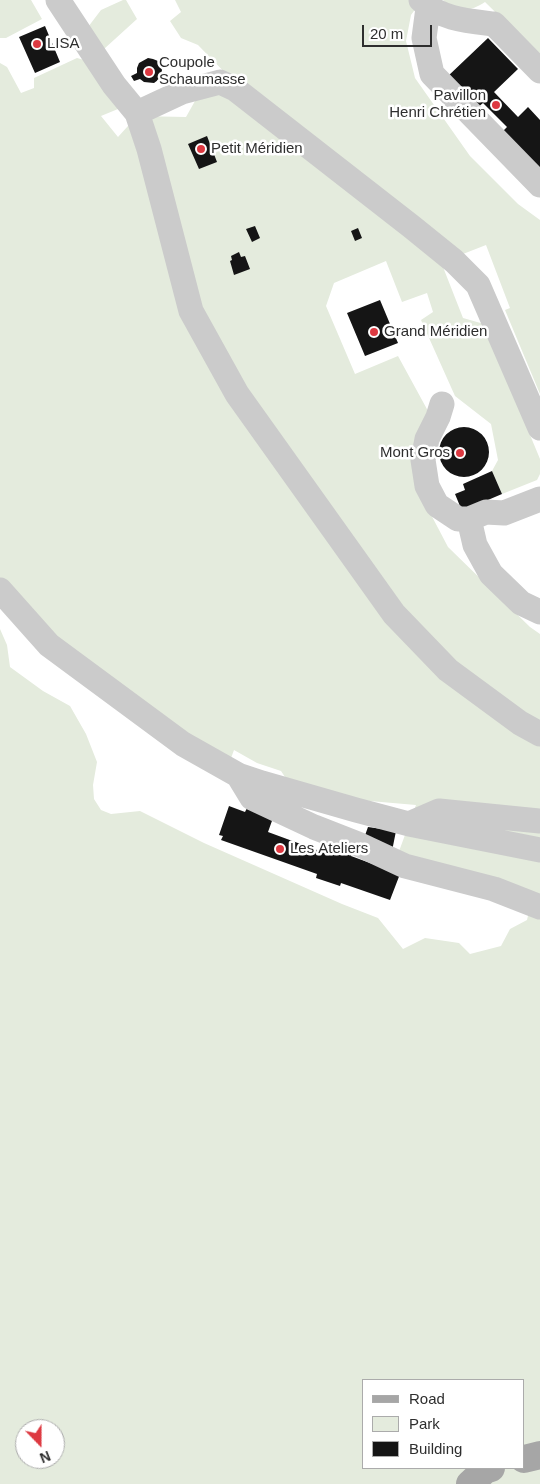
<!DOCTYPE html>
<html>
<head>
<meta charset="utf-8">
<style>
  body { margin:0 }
  #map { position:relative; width:540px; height:1484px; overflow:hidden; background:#fff; font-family:Arial,sans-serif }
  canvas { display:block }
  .legend { position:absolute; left:362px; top:1379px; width:162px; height:90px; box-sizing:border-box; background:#fff; border:1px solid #ababab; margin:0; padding:6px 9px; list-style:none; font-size:15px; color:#2e2e2e }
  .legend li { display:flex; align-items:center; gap:10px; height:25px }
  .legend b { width:25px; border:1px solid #ababab }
  .north { position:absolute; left:15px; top:1419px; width:50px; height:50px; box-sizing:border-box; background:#fff; border:1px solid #ababab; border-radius:50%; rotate:158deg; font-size:14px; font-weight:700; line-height:20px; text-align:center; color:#2e2e2e }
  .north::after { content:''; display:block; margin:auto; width:18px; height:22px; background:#dd3941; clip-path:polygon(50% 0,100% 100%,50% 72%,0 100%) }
  .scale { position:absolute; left:362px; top:25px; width:70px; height:22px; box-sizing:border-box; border:2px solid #2e2e2e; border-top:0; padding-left:6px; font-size:15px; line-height:18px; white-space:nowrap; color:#2e2e2e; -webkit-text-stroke:4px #fff; paint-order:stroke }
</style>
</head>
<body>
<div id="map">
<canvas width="540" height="1484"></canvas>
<ul class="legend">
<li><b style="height:6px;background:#a6a6a6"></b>Road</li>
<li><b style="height:14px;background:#e4ebdd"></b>Park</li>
<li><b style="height:14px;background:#151515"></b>Building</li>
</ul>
<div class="north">N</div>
<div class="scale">20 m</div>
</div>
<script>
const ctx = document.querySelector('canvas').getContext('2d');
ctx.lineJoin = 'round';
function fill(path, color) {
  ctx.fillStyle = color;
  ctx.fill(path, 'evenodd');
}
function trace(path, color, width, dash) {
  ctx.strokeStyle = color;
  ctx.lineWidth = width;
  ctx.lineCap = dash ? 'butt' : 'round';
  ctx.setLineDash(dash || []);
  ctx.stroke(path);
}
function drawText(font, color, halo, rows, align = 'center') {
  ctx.font = font + ' Arial,sans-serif';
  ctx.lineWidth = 5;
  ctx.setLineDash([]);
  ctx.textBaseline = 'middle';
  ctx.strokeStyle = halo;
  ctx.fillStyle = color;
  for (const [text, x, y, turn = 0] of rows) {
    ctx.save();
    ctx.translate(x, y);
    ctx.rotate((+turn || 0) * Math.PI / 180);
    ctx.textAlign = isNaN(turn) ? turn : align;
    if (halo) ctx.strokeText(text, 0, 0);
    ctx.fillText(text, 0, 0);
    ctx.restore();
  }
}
const green = new Path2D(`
  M0,0h31l11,19 -36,19h-6z
  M123,0h3l11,19 -33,30 14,60 -17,7 17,21 19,-21 49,1 9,-16 38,-20 -35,-36 -17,-7 -11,-17 11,-9 -6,-12h247l-11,15 -5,26 9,37 55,78 48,48 22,16v174l-35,-84 5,-2 -24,-63 -23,9 -20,13 20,51 21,6 56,135v15l-3,6 -35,14 -10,-23 6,-11 -7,-36 -36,-28 -34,-76 12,-8 -6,-19 -25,9 -16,-41 -52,22 -8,23 29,68 43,-18 30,55 -1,96 21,40 82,80 10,7v850h-540v-855l7,16 3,22 33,24 27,15 16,28 11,28 -4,23 1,14 7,11 10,4 29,-3 64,32 138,61 36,14 25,31 22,-11 34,5 11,11 31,-8 9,-17 17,-9 4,-17 -133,-49 18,-49 -58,-5 -69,-17 -8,-12 -24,-8 -23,-13 -10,27 -224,-174v-540l7,4 14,26 13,-5v-10l43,-20 18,5 -10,-32 16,-21zM364,1380h160v88h-160zM25,1429h30v30h-30z
  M443,0h97v56l-55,-54c-15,10 -28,11 -42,-2z`);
const building = new Path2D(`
  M45,26l15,36 -25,11 -16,-36z
  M488,38l30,31 -24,23 24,25 10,-10 12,13v48l-39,-35 6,-6 -24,-24 -6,5 -30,-31z
  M148,58l5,1 5,2 4,9 -1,5 -3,5 -4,3 -10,-1 -4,-3 -6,2 -3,-5 6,-3v-5l2,-5z
  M207,136l10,26 -18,7 -11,-25z
  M255,226l5,12 -8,4 -6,-13z
  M358,228l4,10 -7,3 -4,-10z
  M239,252l2,5 4,-1 5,13 -16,6 -4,-14 2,-1 -1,-4z
  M380,300l18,43 -33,13 -18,-43z
  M439 452a25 25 0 1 1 50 0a25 25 0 1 1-50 0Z
  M492,471l10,23 -40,17 -7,-17 10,-4 -2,-6z
  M229,806l16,6 2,-4 26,10 -5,14 57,21 5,-14 24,9 -3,8 49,18 -10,26 -49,-17 -1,3 -24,-8 1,-4 -96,-34 2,-4 -4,-1z
  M368,827l28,4 -4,20 -29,-10z`);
const minor = new Path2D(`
  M58,0l56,85 23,28 12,36 42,162 46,83 157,220 54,56 72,53 20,11
  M421,0c18,19 48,21 73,24l46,47
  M428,8l-4,30 8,36 108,111
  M137,113l45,-21 38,-10 15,7 177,138 42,34 24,24 62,143
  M442,404l-4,13 -11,22 -4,21 4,26 10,19 21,14h11
  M540,499l-36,14 -18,-1 -17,7 6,26 16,29 30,29 19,9
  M0,590l49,55 134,99 55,31 24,8 94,27 53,14 131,26
  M238,775l14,23 62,29 46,18 45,21 89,23 46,18
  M409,824l30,-13 101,10`);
const major = new Path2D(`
  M524,1459l16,-4
  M470,1484l15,-14 6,-2`);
const markers = [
  [37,44,5,"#dd3941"],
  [149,72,5,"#dd3941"],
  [496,105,5,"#dd3941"],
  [201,149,5,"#dd3941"],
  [374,332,5,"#dd3941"],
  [460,453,5,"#dd3941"],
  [280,849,5,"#dd3941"]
];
const poiNames = [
  ["LISA",47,44],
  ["Coupole",159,63],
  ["Schaumasse",159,80],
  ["Pavillon",486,96,"right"],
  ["Henri Chrétien",486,113,"right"],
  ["Petit Méridien",211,149],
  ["Grand Méridien",384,332],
  ["Mont Gros",450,453,"right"],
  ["Les Ateliers",290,849]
];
fill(green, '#e4ebdd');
fill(building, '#151515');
trace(minor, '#cbcbcb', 25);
trace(major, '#a6a6a6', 28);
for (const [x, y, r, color] of markers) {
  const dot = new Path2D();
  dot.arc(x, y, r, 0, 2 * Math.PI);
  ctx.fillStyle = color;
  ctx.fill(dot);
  trace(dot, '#fff', 2);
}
drawText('15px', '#2e2e2e', '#fff', poiNames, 'left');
</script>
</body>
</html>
